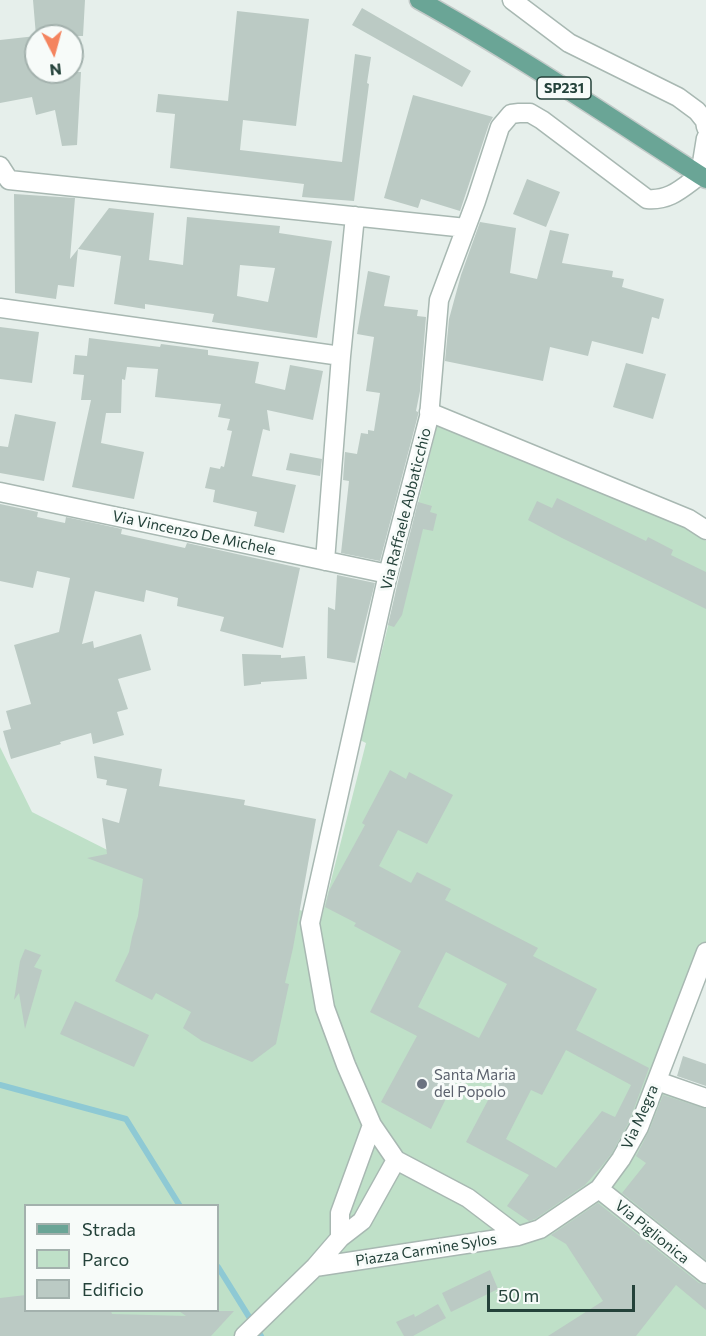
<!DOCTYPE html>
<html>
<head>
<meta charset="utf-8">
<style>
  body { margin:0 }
  #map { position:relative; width:706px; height:1336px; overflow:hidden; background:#e6efeb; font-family:Commissioner,sans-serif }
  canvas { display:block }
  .legend { position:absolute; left:24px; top:1204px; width:195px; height:108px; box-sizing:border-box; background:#f7fbf9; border:2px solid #a3b1ad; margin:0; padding:8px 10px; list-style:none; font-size:18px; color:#24423a }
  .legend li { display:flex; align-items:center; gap:12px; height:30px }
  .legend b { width:30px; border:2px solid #a3b1ad }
  .north { position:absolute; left:24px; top:24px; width:60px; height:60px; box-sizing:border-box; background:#f7fbf9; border:2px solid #a3b1ad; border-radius:50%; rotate:174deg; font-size:16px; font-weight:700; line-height:24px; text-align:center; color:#24423a }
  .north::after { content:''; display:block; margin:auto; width:21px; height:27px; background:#f4845f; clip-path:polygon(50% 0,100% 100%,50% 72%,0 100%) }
  .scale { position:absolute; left:487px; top:1285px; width:148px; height:27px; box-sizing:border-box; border:3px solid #24423a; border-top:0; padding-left:8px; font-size:18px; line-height:21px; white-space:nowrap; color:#24423a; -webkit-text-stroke:4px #f7fbf9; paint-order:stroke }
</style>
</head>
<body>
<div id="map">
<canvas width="706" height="1336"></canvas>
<ul class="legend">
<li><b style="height:8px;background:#6aa596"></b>Strada</li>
<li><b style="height:16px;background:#bfe0c8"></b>Parco</li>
<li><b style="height:16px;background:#bbcac4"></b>Edificio</li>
</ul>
<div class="north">N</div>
<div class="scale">50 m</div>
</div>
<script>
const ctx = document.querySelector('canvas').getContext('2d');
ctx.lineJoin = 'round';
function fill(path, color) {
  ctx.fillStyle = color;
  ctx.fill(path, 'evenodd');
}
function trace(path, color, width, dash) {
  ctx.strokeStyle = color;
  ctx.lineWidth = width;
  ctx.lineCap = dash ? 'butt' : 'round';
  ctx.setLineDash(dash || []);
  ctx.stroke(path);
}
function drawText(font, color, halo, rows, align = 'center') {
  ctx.font = font + ' Commissioner,sans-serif';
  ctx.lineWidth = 6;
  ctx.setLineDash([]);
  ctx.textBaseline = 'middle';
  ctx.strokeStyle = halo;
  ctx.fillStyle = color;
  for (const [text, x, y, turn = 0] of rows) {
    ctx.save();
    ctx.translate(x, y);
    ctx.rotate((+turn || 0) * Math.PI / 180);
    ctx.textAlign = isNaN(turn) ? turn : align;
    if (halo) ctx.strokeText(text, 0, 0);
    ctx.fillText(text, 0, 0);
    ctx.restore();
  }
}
const green = new Path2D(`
  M438,422l245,104 23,15v422l-43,112 43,16v245h-706v-589l32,65 113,57 177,47 44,-173 -6,-3zM26,1206h192v104h-192z`);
const stream = new Path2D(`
  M0,1085l126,34 54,87
  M218,1267l43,69`);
const building = new Path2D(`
  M33,0h52l-2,36h-47z
  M362,8l109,63 -9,16 -110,-62z
  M237,11l72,8 -13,107 -53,-6 -3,30 102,12 13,-108 16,3 -4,26 2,1 -15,117 -52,-4 2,-13 -134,-16 5,-54 -19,-2 2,-18 70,7z
  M36,36v36h45l-4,73 -15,1 -7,-36 -19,5 -4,-18 -32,6v-63z
  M413,95l80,22 -4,7 -29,87 -39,-12 -3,9 -34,-10z
  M527,179l33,13 -14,35 -33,-13z
  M14,194l61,4 -5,61 8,-10 -4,38 -16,-2 -2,14 -41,-6z
  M109,208l45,5 -5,47 15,2 19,3 4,-48 93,9 -1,7 53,8 -15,97 -105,-16 2,-8 -69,-10v5l-31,-5 7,-48 -43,-7zM240,265l35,3 -7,34 -31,-6z
  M480,222l36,6 -6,45 27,6 13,-49 19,4 -7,29 51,8 -1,6 12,2 -2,8 42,12 -5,20 -7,-2 -9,37 -51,-13 -4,15 -38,-9 -7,34 -98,-20 4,-42 12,-44z
  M368,271l22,5 -6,30 34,4 -1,6 9,1 -6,74 -4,20 2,1v3l-38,146 -39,-8 8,-72 -6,-1 2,-28 12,2 4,-21 7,1v-4l6,1 6,-38 -14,-2 8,-54 -17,-3z
  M0,327l39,5 -7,51 -32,-4z
  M89,338l71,9 1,-3 47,6v5l51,7 -4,21 30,7 5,-25 33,6 -10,49 -46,-10 3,21 -7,-2 -11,47 44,9 -12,48 -30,-7 3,-14 -44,-10 2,-12 -10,-2 5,-21 10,2 1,-3 3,1 8,-36 -5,-1 3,-11 -12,-2 3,-13 -66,-7 3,-28 -31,-2 -2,13 -3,-1 -1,34h-15l-5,30 43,9 -10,47 -62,-12 19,-87h-10l3,-25 -11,-1 2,-19 12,1z
  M626,363l40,11 -13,45 -40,-12z
  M15,414l41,8 -12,59 -44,-8v-27l8,1z
  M290,453l32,6 -2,17 -34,-6z
  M557,498l89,43 2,-4 25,13 -2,5 35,17v37l-144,-71 -34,-18 9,-19 15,7z
  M418,502l14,4 -2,6 7,2 -4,17 -10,-2 -21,86 -8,12 -6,-2 11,-48z
  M0,504l38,8 -1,5 28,6 1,-6 56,12 -1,5 64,14 2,-5 113,25 -17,80 -63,-17 4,-14 -47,-11 1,-8 -32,-8 -2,12 -49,-11 -13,53 11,-3 1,7 47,-14 10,36 -33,9 10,30 -11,3 7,23 -31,9 -2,-11 -31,9 1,2 -50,15 -8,-28 8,-2 -5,-18 25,-7 -17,-59 45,-13 11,-54 -33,-7 -4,17 -33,-7z
  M337,575l38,8 -20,80 -28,-5 1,-51 7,3z
  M242,654l39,1v3l24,-2 2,23 -46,3v2l-17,2z
  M94,756l68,13 -3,17 86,14 -1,5 72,14 -23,129 -8,35 4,1 -13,60 -24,18 -50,-21 -19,-13 8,-16 -35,-19 -4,7 -37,-19 14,-29 3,-15 6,-21 5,-37 -56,-21 20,-4 -5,-36 17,5 8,-34 -21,-4 1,-5 -10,-2z
  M390,770l16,9 3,-7 44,23 -26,49 -29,-14 -19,36 32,17 6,-11 34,17 -6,11 93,48 -5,8 64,33 -21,41 73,38 -20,54 -17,31 -11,14 -16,18 -50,34 -6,2 -22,-15 22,-31 -63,-33 30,-57 -35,-17 -30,61 -50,-27 36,-66 -47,-24 31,-61 -47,-25 2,-3 -31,-16 4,-16 36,-66 -3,-2zM446,952l61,32 -28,54 -61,-31zM566,1050l65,35 -16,32 -13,-6 -46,57 -50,-29 25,-49 11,5z
  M25,949l16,6 -7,12 8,3 -17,59 -6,-36 -5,7 6,-39z
  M75,1001l74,34 -15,32 -74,-33z
  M683,1056l23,8v22l-29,-10z
  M663,1095l43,14v151l-84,-67 24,-30 -10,-7 13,-25z
  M598,1203l101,80 7,2v25l-30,-25 -40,51h-88l55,-35 -37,-57 -15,-9z
  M490,1270l8,19 -47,23 -9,-19z
  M26,1295v16h85l1,3 74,2 -7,-5h55l-23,25h-211v-38z
  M438,1304l8,14 -33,18h-9l-8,-14 18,-8 1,3z`);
const minor = new Path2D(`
  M512,0l57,43 109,54 19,14 8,10 1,6
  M0,166l9,14 457,48
  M0,308l341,48 -16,205
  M341,356l14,-140
  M429,412l260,107 17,11
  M0,492l388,82
  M657,1081l49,17
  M372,1125l-26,-60 -21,-57 -15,-85 78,-349 41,-157 10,-117 37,-99 24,-74 11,-13 8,-1h11l12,7 105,79c23,2 35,-11 53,-24l6,-37
  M599,1189l107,85
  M340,1238v-25l32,-88 24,35 72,38 50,38
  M315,1267l203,-31 22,-7 59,-40 22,-30 18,-32 67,-175
  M244,1336l71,-69 25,-29 22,-17 34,-61`);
const primary = new Path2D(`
  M419,0c99,55 192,118 287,179`);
const markers = [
  [422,1084,6,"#6b7280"]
];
const shields = [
  [564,88,54]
];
const shieldNames = [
  ["SP231",564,88]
];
const streetNames = [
  ["Via Raffaele Abbaticchio",406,509,-76],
  ["Via Vincenzo De Michele",194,533,12],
  ["Via Megra",640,1117,-66],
  ["Via Piglionica",652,1232,39],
  ["Piazza Carmine Sylos",426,1250,-9]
];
const worshipNames = [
  ["Santa Maria",434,1075],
  ["del Popolo",434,1092]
];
fill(green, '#bfe0c8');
trace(stream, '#8ec9d4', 6);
fill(building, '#bbcac4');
trace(minor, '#a8b8b2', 21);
trace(primary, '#c2cac8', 21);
trace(minor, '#fff', 18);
trace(primary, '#6aa596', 18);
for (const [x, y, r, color] of markers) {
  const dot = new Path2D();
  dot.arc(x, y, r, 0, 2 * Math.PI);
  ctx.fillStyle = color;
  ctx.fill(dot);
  trace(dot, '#f7fbf9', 2);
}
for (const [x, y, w] of shields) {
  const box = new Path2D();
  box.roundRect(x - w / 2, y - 11, w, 22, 4.5);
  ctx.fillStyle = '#f7fbf9';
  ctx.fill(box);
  trace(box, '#24423a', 1.5);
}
drawText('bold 14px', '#24423a', null, shieldNames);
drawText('15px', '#24423a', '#f7fbf9', streetNames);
drawText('15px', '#5b616d', '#f7fbf9', worshipNames, 'left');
</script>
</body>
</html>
